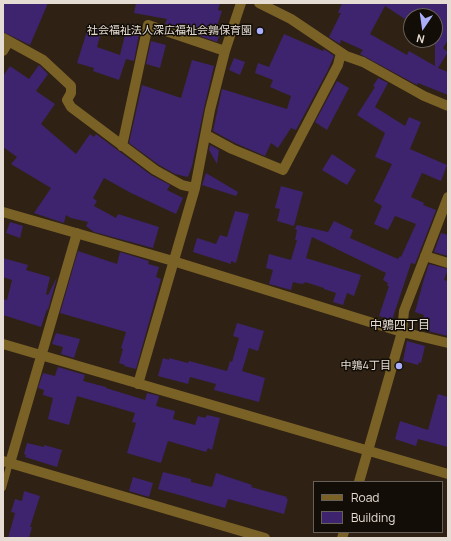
<!DOCTYPE html>
<html>
<head>
<meta charset="utf-8">
<style>
  body { margin:0 }
  #map { position:relative; width:451px; height:541px; overflow:hidden; background:#2f2214; font-family:Manrope,sans-serif }
  canvas { display:block }
  .frame { position:absolute; inset:0; border:4px solid #e5dcd3; pointer-events:none }
  .legend { position:absolute; left:313px; top:481px; width:130px; height:52px; box-sizing:border-box; background:#120d07; border:1px solid #666059; margin:0; padding:5px 7px; list-style:none; font-size:12px; color:#e5dcd3 }
  .legend li { display:flex; align-items:center; gap:8px; height:20px }
  .legend b { width:20px; border:1px solid #666059 }
  .north { position:absolute; left:403px; top:8px; width:40px; height:40px; box-sizing:border-box; background:#120d07; border:1px solid #666059; border-radius:50%; rotate:193deg; font-size:11px; font-weight:700; line-height:16px; text-align:center; color:#e5dcd3 }
  .north::after { content:''; display:block; margin:auto; width:14px; height:18px; background:#abaffb; clip-path:polygon(50% 0,100% 100%,50% 72%,0 100%) }
</style>
</head>
<body>
<div id="map">
<canvas width="451" height="541"></canvas>
<div class="frame"></div>
<ul class="legend">
<li><b style="height:5px;background:#7a6227"></b>Road</li>
<li><b style="height:11px;background:#3e236e"></b>Building</li>
</ul>
<div class="north">N</div>
</div>
<script>
const ctx = document.querySelector('canvas').getContext('2d');
ctx.lineJoin = 'round';
function fill(path, color) {
  ctx.fillStyle = color;
  ctx.fill(path, 'evenodd');
}
function trace(path, color, width, dash) {
  ctx.strokeStyle = color;
  ctx.lineWidth = width;
  ctx.lineCap = dash ? 'butt' : 'round';
  ctx.setLineDash(dash || []);
  ctx.stroke(path);
}
function drawText(font, color, halo, rows, align = 'center') {
  ctx.font = font + ' Manrope,"Noto Sans JP",sans-serif';
  ctx.lineWidth = 3;
  ctx.setLineDash([]);
  ctx.textBaseline = 'middle';
  ctx.strokeStyle = halo;
  ctx.fillStyle = color;
  for (const [text, x, y, turn = 0] of rows) {
    ctx.save();
    ctx.translate(x, y);
    ctx.rotate((+turn || 0) * Math.PI / 180);
    ctx.textAlign = isNaN(turn) ? turn : align;
    if (halo) ctx.strokeText(text, 0, 0);
    ctx.fillText(text, 0, 0);
    ctx.restore();
  }
}
const building = new Path2D(`
  M3,3h45l-18,42 -27,-13z
  M136,3h84l-2,7 4,1 -5,15 5,2 -5,14 -52,-18 2,-5 -33,-6z
  M342,3h106v37l-5,8 5,4 -10,16 10,4v23l-30,-12 -1,2 -57,-31 3,-4 -22,-10 -1,4 -11,-7 12,-24h-3zM385,6l26,17v-7h24v50l-26,-15 -2,4 -37,-21z
  M89,25l13,4 -5,18 23,8 6,-24 13,3 -5,27 -8,-2 -7,21 -26,-9 1,-3 -17,-5z
  M284,34l39,17 1,-2 10,7 -6,14 -32,60 -5,-2 -13,20 -7,-5 -6,13 -30,-13 -22,-12 9,-42 65,20 4,-13 -21,-9 3,-7 -18,-7 3,-10 11,4z
  M151,41l15,4 -6,23 -14,-4z
  M234,58l11,4 -5,13 -11,-5z
  M192,60l22,6 -10,42 -12,58 -4,11 -13,-3 -16,-9 -30,-22 13,-58 39,13z
  M39,65l9,9 -12,17 19,13 -14,20 35,30 14,-20 4,3 2,-3 55,41 19,10 -3,5 16,8 -7,16 -45,-21 -27,-15 -11,20 4,3 -3,5 22,12 2,-4 41,13 -6,21 -59,-16 -8,-6 2,-4 -17,-4 -5,-3 -2,8 -30,-10 17,-25 -40,-24 6,-7 -14,-10v-71l7,-10 19,13z
  M378,78l10,5 -13,24 30,19 4,-9 12,5 -11,27 37,16 -6,16 -19,-8 -11,24 13,6 -1,2 13,5 -21,54 -4,-1 -19,57 -13,-4 10,-30h-2l1,-3 -5,-3 3,-7 -74,-36 -6,21 55,17 -7,21 -7,-3 -4,12 -10,-3 3,-9 -12,-4v-1l-19,-6 -1,2 -2,-1 -1,1 -8,-2 -2,8 -22,-6 4,-14 -7,-2 3,-14 22,6 6,-20h-2l2,-10 -2,-1 2,-4 31,7 6,-11 19,9 -3,8 48,21 2,-3 1,1 15,-33 -21,-8 -7,14 -14,-6 8,-18 -8,-5 18,-37 -17,-7 10,-24 -28,-18 18,-28 -2,-1z
  M337,81l12,7 -22,42 -12,-8z
  M210,145l9,5 -2,14 -8,-14z
  M332,154l24,16 -9,15 -25,-15z
  M206,173l32,19 -2,4 -34,-11z
  M281,186l22,6 -9,34 -17,-5 3,-12 -5,-1z
  M235,211l14,3 -13,49 -5,-2v3l-38,-12 4,-14 19,6 4,-9 7,2z
  M10,222l13,4 -3,12 -14,-5z
  M441,233l7,2v21l-14,-4z
  M78,251l39,13 3,-12 29,9 -1,3 11,3 -3,10 5,2 -25,90 -12,-3 1,-1 -6,-2 4,-14 -2,-1 5,-16 -66,-19z
  M3,258l25,7 -2,5 24,7 -4,17 2,1 9,-18 -9,33 -1,-1 -6,18 -38,-12v-16l4,1 5,-20 -9,-3z
  M429,264l19,5 -4,11 4,1v55l-28,-7 4,-14 -9,-3 9,-33z
  M237,323l27,8 -6,20 -9,-3 -7,23 23,7 -6,24 -45,-12 2,-6 -26,-7 -2,7 -30,-8 5,-18 6,2v-2l19,5 1,-2 38,10 3,-10 2,1 7,-24 -6,-2z
  M56,333l24,6 -6,19 -13,-4 2,-7 -11,-3z
  M407,341l18,5 -4,17 -2,-1 -1,3 -15,-4z
  M58,367l27,8 -2,6 23,6v1l39,12 2,-7 12,3 -3,10 19,5 -2,8 22,6 3,-9 7,2 2,-3 13,3 -8,32 -4,-2 -2,4 -38,-11 -7,22 -34,-10 9,-30 -4,-1 3,-9 -58,-17 -8,29 -21,-6 5,-21 -10,-3 1,-5 -6,-2 5,-15 12,3z
  M438,394l10,3v50l-30,-8 -2,7 -21,-7 5,-18 28,9z
  M27,443l17,4v-2l18,5 -5,17 -32,-10 1,-2 -2,-1z
  M163,472l28,7v3l21,5 4,-14 36,12 -1,2 36,10 -1,2h2l-4,15 -56,-15 -3,9 -67,-19z
  M133,477l20,6 -4,14 -20,-6z
  M24,491l16,5 -10,31h2l-3,11h-21l7,-25 -4,-1 4,-13 7,2z`);
const service = new Path2D(`
  M3,488l7,-25`);
const minor = new Path2D(`
  M259,3l32,16 55,37 17,6 61,34 24,10
  M3,38l40,22 28,26v7l-4,7 4,7 84,63 27,15 13,3
  M3,51l6,-10
  M206,135l26,14 51,21 55,-105 3,-12
  M122,146l26,-121 77,26
  M3,212l170,49 229,71 46,11
  M425,256l23,7
  M3,344l445,130
  M138,384l57,-196 15,-78 15,-59 16,-48
  M3,461l262,77
  M10,463l67,-230
  M359,482l43,-150 2,-21 44,-114
  M342,538l2,-6`);
const markers = [
  [260,31,4,"#abaffb"],
  [399,366,4,"#abaffb"]
];
const poiNames = [
  ["社会福祉法人深広福祉会鶉保育園",252,31],
  ["中鶉4丁目",391,366]
];
const neighbourhoodNames = [
  ["中鶉四丁目",400,326]
];
fill(building, '#3e236e');
trace(service, '#7a6227', 6);
trace(minor, '#7a6227', 10);
for (const [x, y, r, color] of markers) {
  const dot = new Path2D();
  dot.arc(x, y, r, 0, 2 * Math.PI);
  ctx.fillStyle = color;
  ctx.fill(dot);
  trace(dot, '#120d07', 1.5);
}
drawText('11px', '#e5dcd3', '#120d07', poiNames, 'right');
drawText('12px', '#e5dcd3', '#120d07', neighbourhoodNames);
</script>
</body>
</html>
